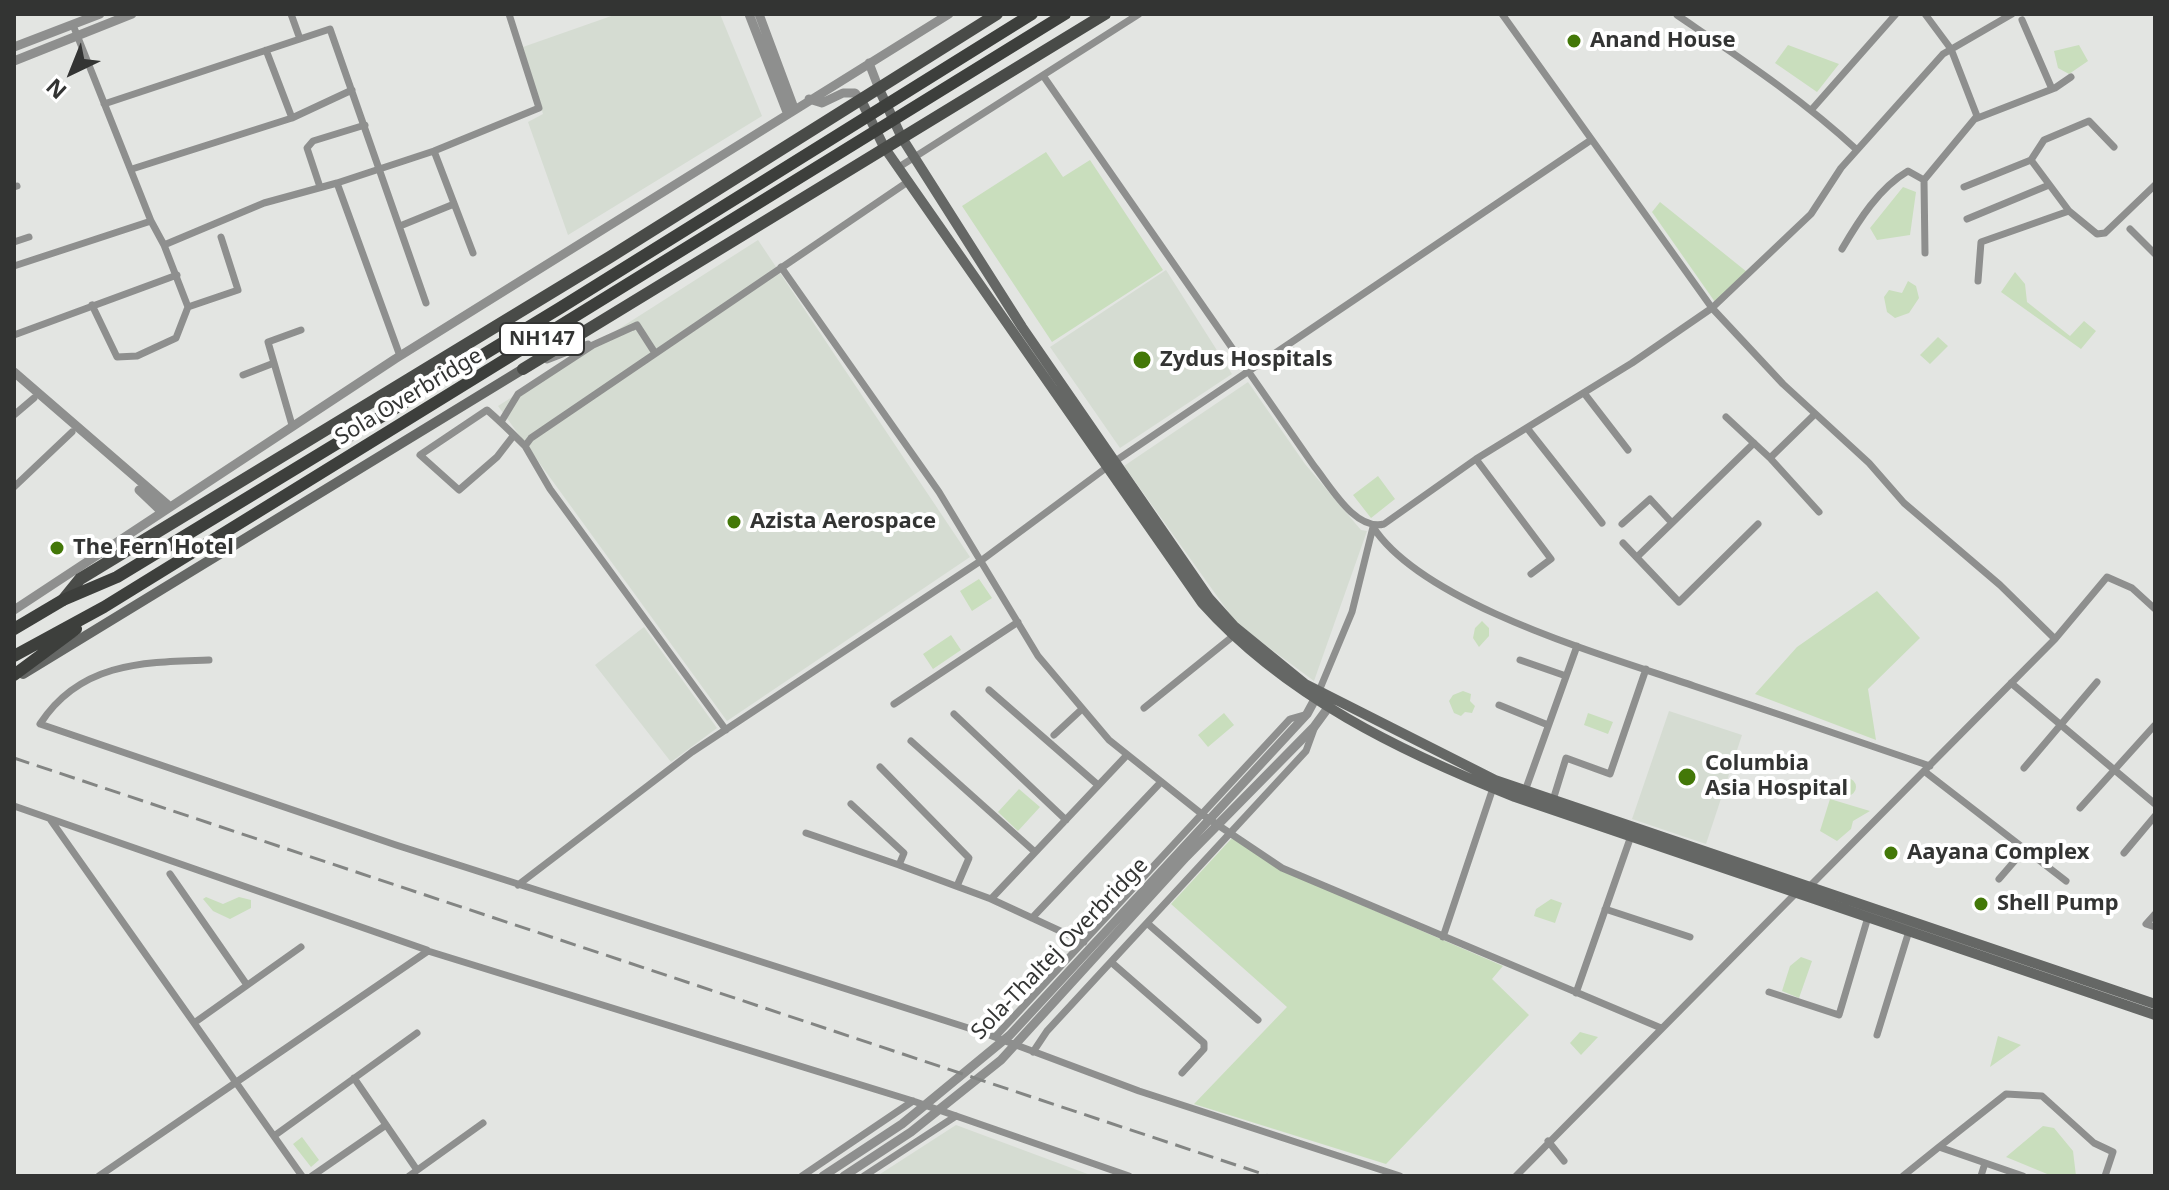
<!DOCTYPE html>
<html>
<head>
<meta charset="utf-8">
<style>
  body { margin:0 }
  #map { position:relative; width:2169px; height:1190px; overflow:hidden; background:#e3e5e2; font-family:"Noto Sans",sans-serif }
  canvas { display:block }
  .frame { position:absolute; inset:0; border:16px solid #333433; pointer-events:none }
  .north { position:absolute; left:32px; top:32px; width:80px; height:80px; -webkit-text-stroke:6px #fff; paint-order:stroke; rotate:223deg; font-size:22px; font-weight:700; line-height:32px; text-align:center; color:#333433 }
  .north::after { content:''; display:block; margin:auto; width:28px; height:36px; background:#333433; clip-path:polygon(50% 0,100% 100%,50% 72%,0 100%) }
</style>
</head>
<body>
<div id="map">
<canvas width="2169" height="1190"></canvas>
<div class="frame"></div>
<div class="north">N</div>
</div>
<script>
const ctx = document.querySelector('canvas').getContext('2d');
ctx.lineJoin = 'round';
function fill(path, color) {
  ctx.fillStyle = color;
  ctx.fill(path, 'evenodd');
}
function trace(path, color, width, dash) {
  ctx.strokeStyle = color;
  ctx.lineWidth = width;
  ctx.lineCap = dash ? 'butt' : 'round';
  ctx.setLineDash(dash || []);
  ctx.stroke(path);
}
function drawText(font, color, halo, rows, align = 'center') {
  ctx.font = font + ' "Noto Sans",sans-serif';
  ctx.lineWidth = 8;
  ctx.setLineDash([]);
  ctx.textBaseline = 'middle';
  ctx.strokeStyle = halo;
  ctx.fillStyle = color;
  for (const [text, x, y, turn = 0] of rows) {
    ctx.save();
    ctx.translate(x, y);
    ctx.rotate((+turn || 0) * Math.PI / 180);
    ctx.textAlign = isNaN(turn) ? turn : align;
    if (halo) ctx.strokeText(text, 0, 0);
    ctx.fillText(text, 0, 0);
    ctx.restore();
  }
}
const built = new Path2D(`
  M617,14h103l42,102 -194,119 -40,-113 15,-8 -20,-67z
  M758,240l212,317 -243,164 -229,-315z
  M1166,270l66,104 -112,74 -70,-101z
  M1248,382l57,82 56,66 6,1 -53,150 -77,-57 -113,-158z
  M644,627l73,101 -46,34 -76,-97z
  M1669,711l73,24 -36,109 -74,-25z
  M956,1125l137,51h-216z`);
const green = new Path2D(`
  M1788,45l51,19 -22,28 -42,-29z
  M2079,45l9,16 -19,13 -11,-6 -4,-17z
  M1046,152l17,25 27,-17 73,110 -111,72 -90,-136z
  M1903,187l13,5 -6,43 -33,5 -7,-12z
  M1660,202l87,70 -32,30 -63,-90z
  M2015,272l10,12 2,18 43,34 14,-15 12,10 -15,18 -80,-57z
  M1908,281l8,5 3,12 -10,15 -14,5 -8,-6 -3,-15 5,-7 13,3z
  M1938,337l10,9 -18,18 -10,-9z
  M1378,476l17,23 -24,19 -18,-23z
  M979,579l13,19 -20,13 -12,-20z
  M1877,591l43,47 -52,51 8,51 -121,-46 42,-47z
  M1482,621l7,7v8l-10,11 -6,-9 2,-10z
  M951,635l10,15 -28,19 -10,-15z
  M1463,691l8,3 -1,7 5,5 -3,7 -7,-1 -4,4 -7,-3 -5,-12 4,-6z
  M1224,713l10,12 -26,22 -10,-12z
  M1588,713l25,9 -5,12 -24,-9z
  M1838 787a9 9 0 1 1 18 0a9 9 0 1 1-18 0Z
  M1019,789l21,18 -22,24 -20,-19z
  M1830,799l40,12 -17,10 -2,8 -14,12 -17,-10z
  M1232,838l49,32 222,96 -11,13 37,36 -143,149 -192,-60 93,-97 -116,-103z
  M206,897l17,7 16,-7 12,3v8l-21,11 -17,-8 -10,-12z
  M1551,899l11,4 -7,20 -21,-7 2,-7z
  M1801,957l11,4 -13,37 -17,-7 8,-25z
  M1580,1032l18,5 -17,18 -11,-12z
  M1998,1036l23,9 -31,22z
  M2043,1126l11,2 19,23 3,25h-24l-46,-19z
  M302,1137l17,23 -8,7 -18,-23z`);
const minor = new Path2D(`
  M291,14l9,25
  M1502,14l210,294 71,76 86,79 35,40 96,82 55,54
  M1677,15c63,43 124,83 180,135
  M2022,20l30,69
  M1044,77l270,389c17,21 41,65 70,58l92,-65 156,-96 80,-55 99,-94 30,-46 102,-114 69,-40
  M104,104l226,-75 96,274
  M1813,108l83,-94
  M292,118l60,-28
  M1975,119l80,-31 16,-11
  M434,151l39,102
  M2031,160l13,-20 45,-19 25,26
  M899,167l240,-153
  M132,169l160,-51 -26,-68
  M337,183l97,-32 105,-43 -30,-94
  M14,187l3,-1
  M320,187l-13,-39 6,-7 52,-16
  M1964,187l67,-27 38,51 28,23 8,-1 50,-48
  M1967,219l82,-34
  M151,221l13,24 100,-42 73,-20 63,173
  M400,226l54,-22
  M2130,229l25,25
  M14,242l15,-5
  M1842,249c17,-29 37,-61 66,-78l16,9
  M1925,253l-1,-73 53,-64 -26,-67 -26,-35
  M14,266l137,-45 -78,-196
  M781,267l158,225 99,164 71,84 94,75 79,53 379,160
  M1978,281l3,-39 88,-31
  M92,305l25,52 20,-1 39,-18 12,-31 -24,-62
  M188,307l50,-17 -17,-53
  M633,327l4,-2 18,28
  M14,335l163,-60
  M547,360l41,-16
  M243,375l31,-12
  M1584,393l44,57
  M1815,414l-45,44 49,54
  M14,415l20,-17
  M1726,417l44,41
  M501,422l17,-28 75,-49 44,-20
  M292,425l-24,-83 33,-12
  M1527,428l75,95
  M514,435l-17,22 -38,33 -39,-35 67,-45c14,12 26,24 38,36
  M1476,459l75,100 -20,15
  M14,487l58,-55
  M1672,523l82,-80
  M1622,524l28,-25 22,24 -35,34
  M1373,527c51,78 234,129 321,159 79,26 157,53 236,80
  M1623,543l56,59 79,-78
  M209,660c-65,2 -129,2 -169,64l356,121 588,188 155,58 261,85
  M1520,660l46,16
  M2011,683l144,121
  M989,690l109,95
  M1319,691l33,-79 21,-85
  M894,704l124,-82
  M1499,705l49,20
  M1144,708l88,-71
  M954,714l112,106
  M726,730l-176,-241 -25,-43 6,-8 378,-257
  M1054,735l28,-26
  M911,741l124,111
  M880,767l89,91 -12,28
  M2024,768l73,-86
  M1924,771l142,110
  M1525,791l52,-145
  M1553,800l13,-42 44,16 36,-105
  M851,804l53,49 -5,12 92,34 93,43
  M14,806l413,144
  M2080,808l74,-82
  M50,819l252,357
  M806,833l93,32
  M2124,853l31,-37
  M170,874l77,111
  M1999,879l26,-30
  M518,885l174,-133 290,-192 132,-98 477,-322
  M1809,887l246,-248 52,-62 25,11 23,21
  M991,899l136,-144
  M1605,909l85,28
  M2155,914l-9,10 9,3
  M1032,918l129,-136
  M1147,923l111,97
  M1443,937l50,-149
  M1111,962l93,81v6l-22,24
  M1769,992l70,23 29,-98
  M1576,993l55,-157
  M194,1023l107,-76
  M1877,1035l32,-104
  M995,1037l295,-318 14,-4
  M1033,1052l14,-21 259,-280 8,-22
  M354,1078l63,92
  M274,1136l143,-103
  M1548,1141l16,20
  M99,1176l329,-225 485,150 216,75
  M312,1176l74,-51
  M409,1176l74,-53
  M802,1176l111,-75
  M864,1176l92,-60
  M1516,1176l282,-285
  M1903,1176l36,-29
  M1981,1176l4,-13
  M2023,1176l-84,-29 67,-53 36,2 52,47 19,9 -8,24`);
const tertiary = new Path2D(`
  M749,14l38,98
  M759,14l35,94
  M14,47l86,-33
  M14,61l118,-47
  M869,63l10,26
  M809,99l13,4 21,-10h12l6,7
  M14,372l155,134
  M139,490l23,22
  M14,610l381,-251 554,-345
  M823,1176l79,-52 108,-89 297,-321 12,-22
  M844,1176l67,-44 90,-72 185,-203 128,-130 19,-26`);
const secondary = new Path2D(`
  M879,89l23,49 120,189 187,271 26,29 70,57 190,96 660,224
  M861,100l23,47 318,456c83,93 199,149 313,194l640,218
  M23,674l500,-305`);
const primary = new Path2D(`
  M523,369l582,-355
  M63,600l17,-21 530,-322 387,-243`);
const trunk = new Path2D(`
  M14,629l49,-29 54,-23 443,-269 472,-294
  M14,656l90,-49 961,-593
  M14,675l62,-46`);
const rail = new Path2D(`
  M14,758l1255,418`);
const markers = [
  [1574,41,8,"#437808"],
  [1142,360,10,"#437808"],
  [734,522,8,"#437808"],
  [57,548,8,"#437808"],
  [1687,777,10,"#437808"],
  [1891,853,8,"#437808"],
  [1981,904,8,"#437808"]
];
const shields = [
  [542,339,84]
];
const shieldNames = [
  ["NH147",542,339]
];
const poiNames = [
  ["Anand House",1590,41],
  ["Zydus Hospitals",1160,360],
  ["Azista Aerospace",750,522],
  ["The Fern Hotel",73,548],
  ["Columbia",1705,764],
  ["Asia Hospital",1705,789],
  ["Aayana Complex",1907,853],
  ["Shell Pump",1997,904]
];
const streetNames = [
  ["Sola Overbridge",409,397,-31],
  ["Sola-Thaltej Overbridge",1060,949,-46]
];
fill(built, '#d5dcd2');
fill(green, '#c9debd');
trace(minor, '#8e8f8e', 7);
trace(tertiary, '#8e8f8e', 9);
trace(secondary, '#656765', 10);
trace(primary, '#494b48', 12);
trace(trunk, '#3d3f3c', 12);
trace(rail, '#838583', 3, [16, 8]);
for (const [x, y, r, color] of markers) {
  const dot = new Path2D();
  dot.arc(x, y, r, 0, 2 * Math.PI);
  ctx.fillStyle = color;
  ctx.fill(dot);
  trace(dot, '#fff', 3);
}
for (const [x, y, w] of shields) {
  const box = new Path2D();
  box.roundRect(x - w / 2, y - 16, w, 32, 6);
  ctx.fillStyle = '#fff';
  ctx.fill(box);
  trace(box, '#333433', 2);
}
drawText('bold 20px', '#333433', null, shieldNames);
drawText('bold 22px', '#333433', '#fff', poiNames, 'left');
drawText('22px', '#333433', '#fff', streetNames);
</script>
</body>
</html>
